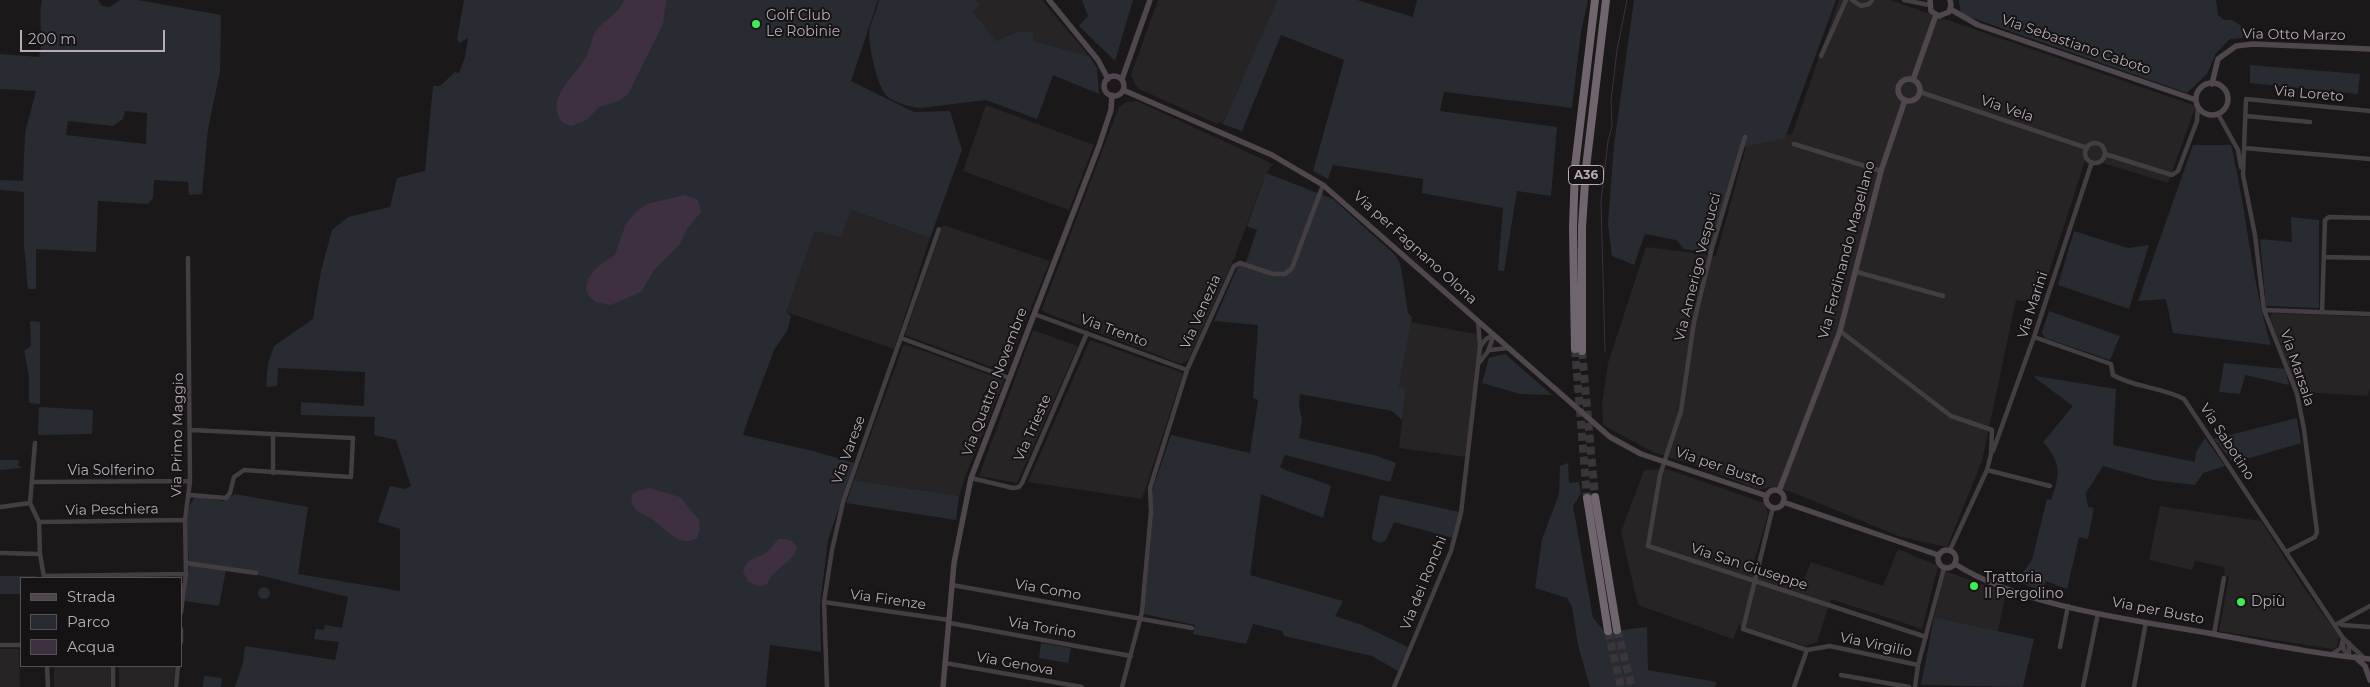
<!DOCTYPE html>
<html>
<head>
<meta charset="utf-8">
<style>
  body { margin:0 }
  #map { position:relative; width:2370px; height:687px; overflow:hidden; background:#1a1819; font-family:Montserrat,sans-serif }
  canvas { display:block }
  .legend { position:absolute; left:20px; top:577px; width:162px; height:90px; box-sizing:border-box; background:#151314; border:1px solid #575055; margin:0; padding:6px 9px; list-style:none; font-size:15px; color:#b9abb7 }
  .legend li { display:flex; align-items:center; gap:10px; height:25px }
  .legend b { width:25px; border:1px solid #575055 }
  .scale { position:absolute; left:20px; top:30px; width:145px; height:22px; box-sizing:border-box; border:2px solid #b9abb7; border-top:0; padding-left:6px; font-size:15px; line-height:18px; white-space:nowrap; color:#b9abb7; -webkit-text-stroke:4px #151314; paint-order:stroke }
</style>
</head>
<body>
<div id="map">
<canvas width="2370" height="687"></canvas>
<ul class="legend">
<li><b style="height:6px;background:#4f474d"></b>Strada</li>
<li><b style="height:14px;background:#282c32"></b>Parco</li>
<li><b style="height:14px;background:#3e3040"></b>Acqua</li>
</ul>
<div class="scale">200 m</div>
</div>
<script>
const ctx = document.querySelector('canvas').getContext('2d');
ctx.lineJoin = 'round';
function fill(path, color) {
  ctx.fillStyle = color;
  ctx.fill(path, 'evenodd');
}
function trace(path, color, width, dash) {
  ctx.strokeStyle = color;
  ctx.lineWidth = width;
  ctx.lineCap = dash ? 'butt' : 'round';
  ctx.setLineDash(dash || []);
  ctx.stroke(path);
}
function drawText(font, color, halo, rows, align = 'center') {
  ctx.font = font + ' Montserrat,sans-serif';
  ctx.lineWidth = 4;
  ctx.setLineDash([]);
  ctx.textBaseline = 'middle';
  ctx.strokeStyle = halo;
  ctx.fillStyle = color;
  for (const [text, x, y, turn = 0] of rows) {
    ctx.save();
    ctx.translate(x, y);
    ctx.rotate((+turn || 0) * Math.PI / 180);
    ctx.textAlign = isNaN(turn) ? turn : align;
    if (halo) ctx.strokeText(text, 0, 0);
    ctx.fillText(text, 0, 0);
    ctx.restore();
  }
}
const built = new Path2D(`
  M976,0h66l47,56 -56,-15 -19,-8 -18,8 -23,-29 7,-7z
  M1158,0h119l-54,124 -4,-2 -2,2 -78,-35 -4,-5 -4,-9z
  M1839,0h51l306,106 -28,77 -82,-25 -47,145 -23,-3 -34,161 -35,86 -46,-10 -112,-46 -20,-4 -10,3 -59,-23 -47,-15 -50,-27 -1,-21 6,-41 38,-116 70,9 31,-113 45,-9z
  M1137,101l136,63 -7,9 -32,86 -46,101 -7,4 -137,-52 -2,-3 77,-202 8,-5z
  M986,105l108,40 -25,65 -106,-39z
  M851,210l79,28 -36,111 -108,-37 29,-81z
  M943,225l107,36 -45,111 -100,-37z
  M2272,313l98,4v70l-2,9 -70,-4 -28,-74z
  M1411,322l71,13 -16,122 -67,-9 7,-59 -7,-3z
  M1033,330l45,16 -61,137 -38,-7z
  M1090,340l93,33 -41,126 -114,-17z
  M907,345l97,35 -39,97 -6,19 -105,-16 49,-134z
  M1667,469l97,34 4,12 -17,57 50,15 10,-25 72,24 15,-37 40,17 -16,63 -91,-30 -14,43 -12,4 -66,-21 -6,14 -95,-34 -17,-73 23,-62z
  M2160,506l101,15 45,70 33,45 -2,11 -5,2 -113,-18 10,-54 -5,-2 1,-8 -30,-6 -3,9 -43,-10z
  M1945,571l61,22 -8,38 -64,-14z
  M0,649h19l1,38h-20z
  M54,666h56v21h-56z
  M119,666h56l-2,21h-54z`);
const green = new Path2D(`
  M42,0h56l4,6 8,1 10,-7h18l83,15 -1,57 -12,57 -6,65 -13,1 -1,-13 -34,-2 -1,18 -5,6 -50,-3 -2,51 -60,-3v40h-8l-4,-44v-53l-24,-2v-10l23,1 2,-48 11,-42 -36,-2v-35l39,3c6,-19 -2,-38 3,-57zM125,111l22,2 -1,31 -80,-9 2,-14 45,5 10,-7z
  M464,0h414l-27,81 63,31 36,-1 12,39 -32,88 -79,-28 -10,27 -26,-6 -29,81 5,4 -4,15 -13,19 -28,75 -3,10 70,16 41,12 -26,77 -8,65 1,47 -51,-7 -4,42h-531l8,-24 2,-17 90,14 4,-18 -25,-3 2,-10 8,1 1,-5 17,3 6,-31 -106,-26 -53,-9c-1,-16 -7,-55 7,-65l27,4 12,-7 73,13 -10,67 102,17v-62l-22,-7 12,-36 15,3 6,-3 -15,-46 -22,-5 1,-18 -74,-2v-13l63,4 1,-34 -87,-4 -1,18 -11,1 2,-23 6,-18 39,-27 8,-48 11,-41 16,-13 42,-10 7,-29 28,-7 8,-85h7l15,-14 4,1 6,-16 3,-19 -9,5 -2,-4z
  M879,0h97l4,5 -7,7 23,29c13,-6 23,-12 38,-8l-1,8 56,15 8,12 2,26 -46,-19 -16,44 -51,-19 -65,8c-9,-1 -26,-5 -33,-11 -11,-9 -19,-50 -19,-63 1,-11 8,-23 10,-34z
  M1082,0h51l-18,61 -36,-35 9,-10z
  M1277,0h80l56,17 4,-17h171l-7,32 -9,76 -128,-16 -4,19 117,16 -6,69 -34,-5 -13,80 -6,-1 5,-62 -81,-15 1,-14 -90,-14 -5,14 -15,-8 31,-111 -63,-25 -39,96 -19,-7z
  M1634,0h202l-51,138 -41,9 -32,107 -28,-5 -8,-9 -31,-6 -11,31 -22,-9 -4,-32 6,-79z
  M1959,0h257l2,15 6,5h8l11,7v11l-13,1 -14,14 -9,21 -20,19 -226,-79z
  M2250,65l110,9 -2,20 -108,-11z
  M2193,145h38c16,66 20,135 40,200l-98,-12 -7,-34 -28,2z
  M1266,173l67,26 61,55 5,7 3,12 6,40 4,4 -13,69 7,3 -4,31 -10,-9 -92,-17 -1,12 3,14 -3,18 75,17 22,8 -6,19 -105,-27 -5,12c8,6 38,12 51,19l-8,32 -62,-24 -11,81 93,26 -8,15 27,9 46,22 -10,24 -26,-15 -88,-20 -2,-5 -29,-7 -7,20 -53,-10 2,-9 -51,-11 9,-101 -1,-22 19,-56 79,18 8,-53 -5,-2 5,-73 -44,-4 25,-57 6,1 12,-35 -10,-4z
  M2291,217l28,3v88l-53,-2 -6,-67 32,3z
  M2074,231l54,17 21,-3 -20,64 -71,-24z
  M2049,311l71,25 -10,24 -65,-22 -3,-6z
  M30,321l10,1v82l-11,-1v-27l-5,-25 7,-5z
  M1505,354l47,41 -32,-1 -38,-11 7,-25z
  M2224,363l61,6 4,16 -44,-10 -5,19 -21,-2z
  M2035,376l81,13 -3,56 82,17 1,-10 9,-14 20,28 -22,7 -8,12 -42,-5 -50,-14 -17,27 2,14 6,1 -6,31 -9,-2 -12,52 -21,-8 -5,10 -24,-10 15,-21 15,-61 4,1c9,-25 11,-37 -8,-58l30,-36 -38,-28z
  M39,407l54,3 -1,24 -54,1z
  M2297,418l4,25 -58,17 -11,1 -18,-22z
  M0,460h20l-2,5 4,3 -22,2z
  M1568,463l1,20 10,-1 2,11 -8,13 20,112 12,14 42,-5 1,43 69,12 -2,5h-125l-12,-42 -6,-38 -5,-9 -32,-10 7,-49 17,-45 1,-28z
  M854,480l105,16 -3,24 -110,-17z
  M1380,495l80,17 -7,26 -59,-16 -8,18 -5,3 -8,-3 -1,-4z
  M189,565l37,5 -7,36 -34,-5z
  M0,576h36l1,2h-16v16h-21z
  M258 593a6 6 0 1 1 12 0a6 6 0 1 1-12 0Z
  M1934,617l100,22 -11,48 -102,-2z
  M1041,643l30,5 -3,15 -29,-5z
  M204,676l18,2 -1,9h-18z`);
const water = new Path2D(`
  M624,0h42l-3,24 -35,70 -10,7 -19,6 -13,13 -15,6 -8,-3c-20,-24 12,-46 23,-66 5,-9 5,-20 12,-29 9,-10 21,-14 26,-28z
  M685,195l13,5 3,12 -14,17 -7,15 -26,26 -13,22 -30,13 -15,-3 -7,-6 -3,-7 2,-10 8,-11 19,-13 10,-29 10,-13 12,-9z
  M649,488l31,9 19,23 1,9 -3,9c-16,10 -30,-7 -41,-16 -10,-9 -28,-10 -24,-27l5,-4z
  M779,539h8l6,3 4,6c-5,16 -22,18 -30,36l-8,2 -10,-4 -6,-10c3,-13 11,-13 21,-18 6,-3 10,-11 15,-15z`);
const stream = new Path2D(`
  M1605,351l-4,-149 7,-61 4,-15 -1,-25 6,-51 10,-50`);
const highwayTunnel = new Path2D(`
  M1575,349l12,149
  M1582,351l13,146
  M1617,630l15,57
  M1608,631l13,56`);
const street = new Path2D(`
  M1852,0l9,6 8,-2 3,-4
  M1904,0l25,5
  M1821,56l25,-56
  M1920,92l167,56
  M2218,114l20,36 3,17
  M2246,116l64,6
  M1745,137l-33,111 -18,74 -13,89 -21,64 -12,71 278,91
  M2085 153a10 10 0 1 1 20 0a10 10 0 1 1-20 0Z
  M1794,144l87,27
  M2244,148l126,11
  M2105,154l67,21 6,-4 19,-50 1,-15
  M2324,257l46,1
  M1857,272l86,24
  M2264,310l106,4
  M2322,312l3,-92 4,-3 41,1
  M1034,314l153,56
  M1478,321l2,25
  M1840,331l111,85 41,14 -1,24 -4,16 -37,80
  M2034,337l77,27 2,11c22,13 49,12 71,24l159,239
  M901,338l108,40
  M1488,351l6,-16
  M1479,363l10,-13 20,-2
  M1993,451l41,-114 58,-175
  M1987,470l63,16
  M273,473v-39
  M971,478l42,10 6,-1 3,-4 65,-150
  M33,482l157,-1
  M190,495l36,3 4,-5 4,-16 10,-7 107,7 2,-39 -162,-8
  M30,503l9,19 1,32 4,23
  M0,507l30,-4 5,-60
  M1773,507l-30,122 64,21 23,-4 88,19
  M39,522l146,-2
  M2286,552l29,-15 2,-5 -13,-103 -7,-35 -33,-84 -9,-75 -12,-60 3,-76 124,12
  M0,553l40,1
  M186,563l70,10
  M44,576l142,-2
  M952,585l240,43
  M824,602l125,18
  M181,612l5,-38 -1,-54 5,-39 -2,-223
  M950,623l181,33
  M2339,623l3,2 28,2
  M2335,625l35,-19
  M181,629v13
  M2214,634l10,-56
  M2343,644l1,6 5,6v-13
  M0,645h21
  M2060,647l8,-41
  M2332,654l9,-6 2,-10 21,20
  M945,663l137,24
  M47,666l1,21
  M113,666v21
  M1841,675l68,12
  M176,687l2,-21
  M827,687l-3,-85 8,-52 11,-48 96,-273
  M1122,687l20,-75 9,-100 -1,-24 37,-118 47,-104 6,-3 33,11h12l7,-6 31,-83
  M1394,687l57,-136 10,-38 19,-166 6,-8 8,-4
  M1794,687l13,-37
  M1915,687l3,-22 26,-97
  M2083,687l15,-74
  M2134,687l12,-65`);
const secondary = new Path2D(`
  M1049,0l49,60 10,19
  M1930,0l1,11 8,5 10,-4 2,-7 -1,-5
  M1950,9l28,16 218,75
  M1104 86a10 10 0 1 1 20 0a10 10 0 1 1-20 0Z
  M1122,79l28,-79
  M1898 90a11 11 0 1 1 22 0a11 11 0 1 1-22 0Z
  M1913,80l23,-65
  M2196 99a16 16 0 1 1 32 0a16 16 0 1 1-32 0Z
  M2212,84l6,-25 18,-13 17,-2 117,5
  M1123,90l149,65 51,30 287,252 31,17 126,42
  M1766 499a9 9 0 1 1 18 0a9 9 0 1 1-18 0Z
  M1779,491l61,-160 41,-160 24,-71
  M1783,502l155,53
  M1938 559a9 9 0 1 1 18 0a9 9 0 1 1-18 0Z
  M1955,564c64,41 171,55 247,68 56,10 111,22 168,27
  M2355,657l10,9 5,14
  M943,687l11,-124 17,-85 128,-332 12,-36 1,-15`);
const highway = new Path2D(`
  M1575,349l-2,-121 2,-61 20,-167
  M1582,351v-124l4,-59 20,-168
  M1595,497l22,133
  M1587,498l21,133`);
const markers = [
  [756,24,5,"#3eec55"],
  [1974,586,5,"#3eec55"],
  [2241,602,5,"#3eec55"]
];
const shields = [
  [1586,175,35]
];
const shieldNames = [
  ["A36",1586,175]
];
const poiNames = [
  ["Golf Club",766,16],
  ["Le Robinie",766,32],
  ["Trattoria",1984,578],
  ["Il Pergolino",1984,594],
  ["Dpiù",2251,602]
];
const streetNames = [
  ["Via Otto Marzo",2294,35,1],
  ["Via Sebastiano Caboto",2076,45,19],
  ["Via Loreto",2309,94,5],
  ["Via Vela",2007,109,19],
  ["Via per Fagnano Olona",1415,248,42],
  ["Via Ferdinando Magellano",1847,250,-75],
  ["Via Amerigo Vespucci",1698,267,-76],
  ["Via Marini",2033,305,-72],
  ["Via Venezia",1201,312,-66],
  ["Via Trento",1114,331,20],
  ["Via Marsala",2297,368,71],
  ["Via Quattro Novembre",995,382,-69],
  ["Via Trieste",1033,428,-66],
  ["Via Primo Maggio",178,435,-89],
  ["Via Sabotino",2227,442,57],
  ["Via Varese",849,450,-70],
  ["Via per Busto",1720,467,19],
  ["Via Solferino",111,471],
  ["Via Peschiera",112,510,-1],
  ["Via San Giuseppe",1749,567,18],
  ["Via dei Ronchi",1424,583,-68],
  ["Via Como",1048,590,10],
  ["Via Firenze",888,600,8],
  ["Via per Busto",2158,611,11],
  ["Via Torino",1042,628,10],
  ["Via Virgilio",1876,645,12],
  ["Via Genova",1015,664,10]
];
fill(built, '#272426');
fill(green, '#282c32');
fill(water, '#3e3040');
trace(stream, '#3e3040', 1);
trace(highwayTunnel, '#3a3539', 8, [8, 4]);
trace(street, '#443e42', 4.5);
trace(secondary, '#4f474d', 5.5);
trace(highway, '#70656e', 8);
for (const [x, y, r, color] of markers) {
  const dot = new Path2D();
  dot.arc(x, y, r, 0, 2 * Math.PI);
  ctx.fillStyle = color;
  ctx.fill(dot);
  trace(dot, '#151314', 2);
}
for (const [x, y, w] of shields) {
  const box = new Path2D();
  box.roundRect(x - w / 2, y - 9.5, w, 19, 4);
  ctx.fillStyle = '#151314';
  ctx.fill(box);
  trace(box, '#b9abb7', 1);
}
drawText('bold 12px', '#b9abb7', null, shieldNames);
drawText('14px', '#b9abb7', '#151314', poiNames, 'left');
drawText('14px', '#b9abb7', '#151314', streetNames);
</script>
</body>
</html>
